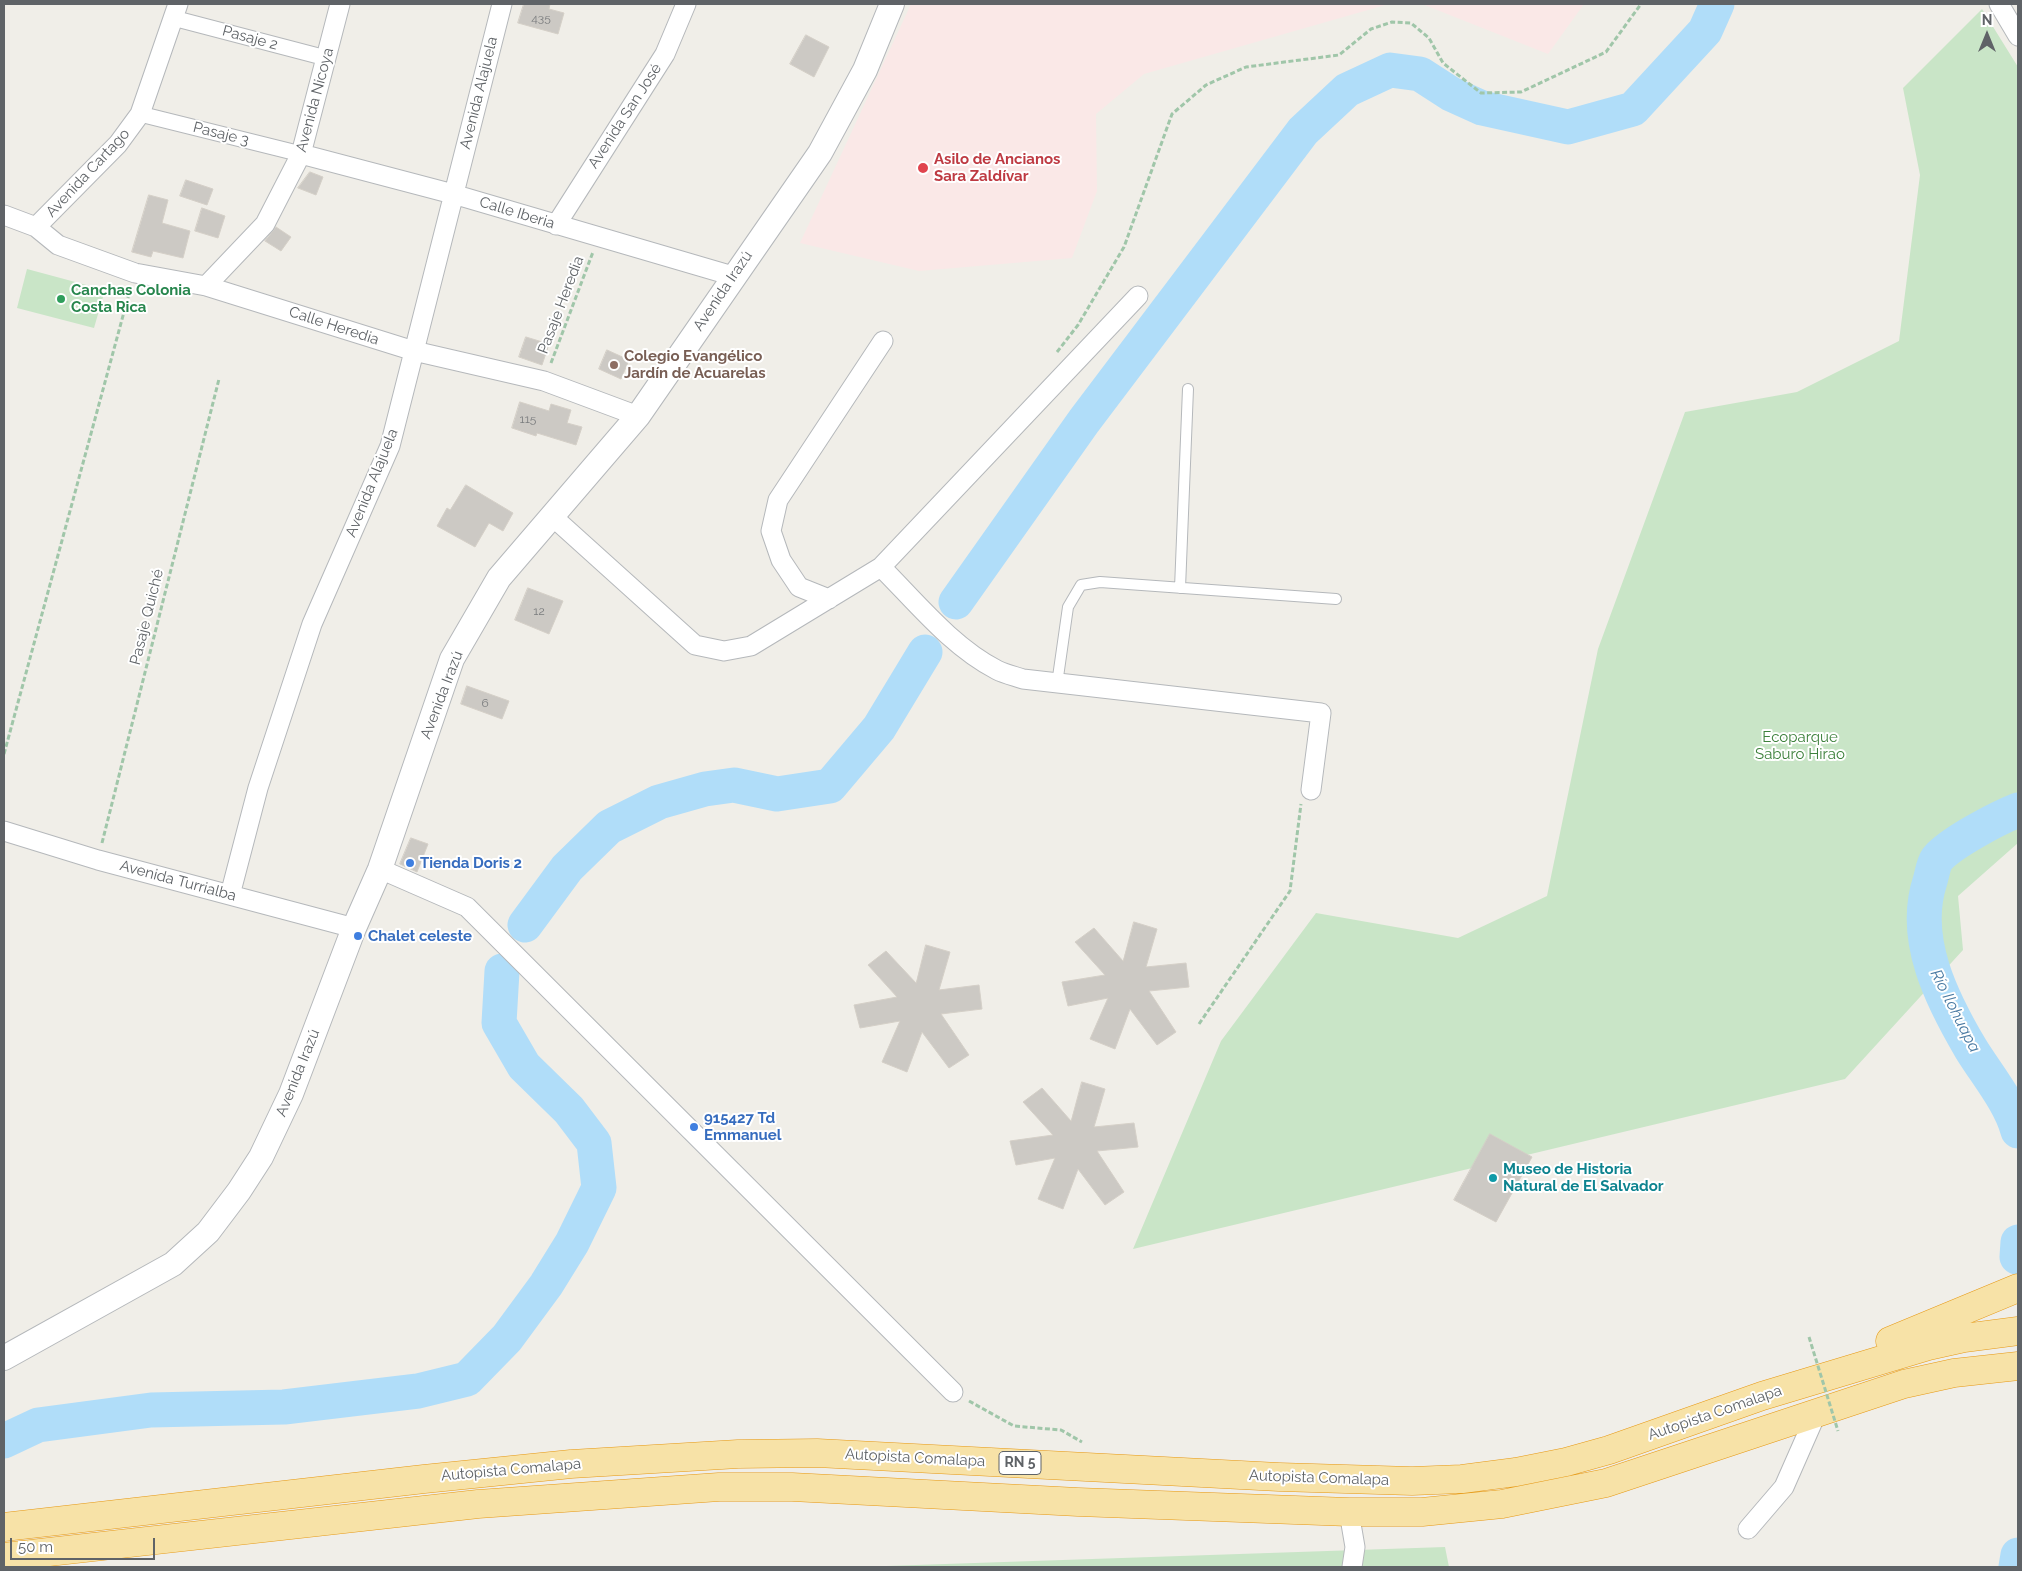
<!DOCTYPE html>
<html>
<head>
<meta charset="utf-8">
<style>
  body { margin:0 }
  #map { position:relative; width:2022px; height:1571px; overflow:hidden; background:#f0eee8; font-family:Raleway,sans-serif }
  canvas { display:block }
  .frame { position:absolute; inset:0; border:5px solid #5f6367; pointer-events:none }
  .north { position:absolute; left:1962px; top:10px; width:50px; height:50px; -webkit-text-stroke:4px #fff; paint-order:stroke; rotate:0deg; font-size:14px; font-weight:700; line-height:20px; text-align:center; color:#5f6367 }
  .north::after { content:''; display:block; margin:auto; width:18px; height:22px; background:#5f6367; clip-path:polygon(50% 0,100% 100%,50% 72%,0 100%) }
  .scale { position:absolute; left:10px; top:1538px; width:145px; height:22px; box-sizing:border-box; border:2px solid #5f6367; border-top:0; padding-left:6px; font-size:15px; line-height:18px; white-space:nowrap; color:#5f6367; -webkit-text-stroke:4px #fff; paint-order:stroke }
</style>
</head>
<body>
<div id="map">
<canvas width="2022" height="1571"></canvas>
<div class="frame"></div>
<div class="north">N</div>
<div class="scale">50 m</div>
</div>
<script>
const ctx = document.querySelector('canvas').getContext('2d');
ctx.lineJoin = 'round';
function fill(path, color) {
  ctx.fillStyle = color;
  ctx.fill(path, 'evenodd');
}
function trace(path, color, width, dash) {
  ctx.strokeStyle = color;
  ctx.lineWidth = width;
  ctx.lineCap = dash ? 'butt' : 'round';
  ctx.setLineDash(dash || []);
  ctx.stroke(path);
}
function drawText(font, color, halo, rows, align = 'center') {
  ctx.font = font + ' Raleway,sans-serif';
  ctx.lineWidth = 4;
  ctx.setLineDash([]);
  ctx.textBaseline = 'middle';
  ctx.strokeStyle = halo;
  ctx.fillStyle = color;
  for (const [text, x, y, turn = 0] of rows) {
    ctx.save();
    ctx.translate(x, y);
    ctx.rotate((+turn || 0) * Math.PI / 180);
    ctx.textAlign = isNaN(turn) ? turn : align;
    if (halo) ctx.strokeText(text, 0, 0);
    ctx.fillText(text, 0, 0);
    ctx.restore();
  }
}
const medical = new Path2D(`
  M911,4h478l-245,70 -48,40 1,77 -25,67 -153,13 -119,-28z
  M1422,4h162l-36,50z`);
const green = new Path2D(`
  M1982,9l36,58v776l-60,53 5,54 -118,129 -712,170 88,-208 95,-128 142,25 89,-42 51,-247 87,-237 112,-20 102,-51 21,-166 -17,-87z
  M27,269l78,21 -11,38 -77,-20z
  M1445,1547l4,20h-592z`);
const river = new Path2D(`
  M956,602l128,-181 219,-290 44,-41 43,-20 30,4 31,20 31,14 86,19 65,-18 72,-78 12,-27
  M2018,810c-20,8 -68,33 -81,49 -4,6 -5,16 -7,22 -19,58 12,119 41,168 16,26 39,53 47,82
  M525,925l42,-57 42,-41 50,-25 46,-13 29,-4 43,9 53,-8 49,-58 46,-76
  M2017,1257l1,-15
  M4,1441l34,-16 113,-15 133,-3 134,-16 49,-12 40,-41 39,-53 26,-42 27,-55 -5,-45 -25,-33 -45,-44 -25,-43 3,-52
  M2016,1567l2,-12`);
const building = new Path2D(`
  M524,4h26l-1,5 15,4 -6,21 -40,-11z
  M806,35l23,12 -15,30 -24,-13z
  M310,172l13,5 -7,18 -18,-7z
  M186,180l27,9 -6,16 -27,-9z
  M149,195l19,5 -6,23 28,8 -7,27 -30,-7 -2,6 -19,-5z
  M202,208l23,8 -7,22 -23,-7z
  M276,227l15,10 -10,14 -16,-10z
  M526,337l23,7 -7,21 -23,-8z
  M607,350l22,10 -8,19 -22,-10z
  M520,402l29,9 2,-7 20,6 -4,13 15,4 -6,18 -39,-12 -1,3 -24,-8z
  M466,485l47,28 -10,18 -14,-8 -14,24 -38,-21 10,-18 3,2z
  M528,588l35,13 -14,33 -34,-14z
  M467,686l42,15 -7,18 -41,-15z
  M411,838l17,6 -11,28 -17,-8z
  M1134,922l23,7 -11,38 40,-4 3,24 -40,4 27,41 -19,13 -27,-36 -15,40 -25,-10 18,-41 -40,8 -6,-24 43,-7 -30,-33 19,-14 29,33z
  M926,945l24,7 -11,38 40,-5 3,24 -41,5 28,41 -20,13 -27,-36 -15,40 -25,-10 18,-41 -40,7 -6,-23 43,-8 -29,-32 18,-14 30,32z
  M1082,1082l23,7 -11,38 40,-4 4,24 -41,4 27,41 -19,13 -27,-36 -15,40 -25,-10 17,-41 -39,7 -6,-24 43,-6 -30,-33 19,-14 29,33z
  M1490,1134l42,23 -36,65 -42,-22z`);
const path = new Path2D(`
  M1057,352l21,-27 46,-78 48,-133 34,-29 40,-18 93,-12 32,-26 21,-7 19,1 18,15 14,25 38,30 40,-1 85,-40 35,-48
  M551,363l42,-111
  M4,754l126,-464
  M102,843l117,-464
  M1199,1024l91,-133 11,-87
  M969,1401l45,25 47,4 21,12`);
const service = new Path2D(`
  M1180,588l8,-199
  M1057,684l11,-77 13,-22 19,-3 236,17`);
const pedestrian = new Path2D(`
  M173,18l153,40
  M140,114l161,40`);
const minor = new Path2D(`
  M1999,4l19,32
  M301,154l152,40 280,82
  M4,215l32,12 22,18 77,28 71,13 208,65 130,30 94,35
  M556,225l109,-171 21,-50
  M36,227l82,-83 22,-30 38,-110
  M206,286l59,-62 36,-70 39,-150
  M553,517l142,128 29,6 27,-5 130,-79 257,-271
  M881,567c35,35 71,80 116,103 8,4 17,6 26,9l298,34 -10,77
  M829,599l-30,-12 -18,-27 -10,-29 7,-31 105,-159
  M4,831l94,29 256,68
  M380,869l87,38 486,485
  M230,895l28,-107 54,-164 78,-178 112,-442
  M1349,1512l6,35 -3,20
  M1748,1529l36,-42 33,-75`);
const tertiary = new Path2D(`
  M4,1358l169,-94 35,-32 31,-41 22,-34 30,-63 63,-166 26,-59 72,-210 47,-81 139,-162 182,-263 45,-83 27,-66`);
const trunk = new Path2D(`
  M1890,1341l128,-53
  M4,1527l420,-48 147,-15 167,-10 79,-1 462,24 133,4 50,-2 54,-7 50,-10 43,-12 153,-54 166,-50 36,-8 54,-7
  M4,1557l474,-53 241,-17h73l286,15 271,10h73l80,-8 104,-21 298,-99 50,-11 64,-7`);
const pathBridge = new Path2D(`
  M1809,1337l29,94`);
const markers = [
  [923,168,6,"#e0444e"],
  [61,299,5,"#2e9e5b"],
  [614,365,5,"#8d6e63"],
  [410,863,5,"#3f7fe0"],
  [358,936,5,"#3f7fe0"],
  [694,1127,5,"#3f7fe0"],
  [1493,1178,5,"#0f9aa8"]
];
const numberNames = [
  ["435",541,18],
  ["115",528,419],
  ["12",539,611],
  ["6",485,703]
];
const shields = [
  [1020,1463,42]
];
const shieldNames = [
  ["RN 5",1020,1463]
];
const streetNames = [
  ["Pasaje 2",250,38,15],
  ["Avenida Alajuela",479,93,-76],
  ["Avenida Nicoya",315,100,-75],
  ["Avenida San José",625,116,-57],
  ["Pasaje 3",221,134,14],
  ["Avenida Cartago",88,173,-47],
  ["Calle Iberia",517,213,17],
  ["Avenida Irazú",723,291,-56],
  ["Pasaje Heredia",561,305,-69],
  ["Calle Heredia",334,326,18],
  ["Avenida Alajuela",372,483,-68],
  ["Pasaje Quiché",147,617,-76],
  ["Avenida Irazú",442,695,-69],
  ["Avenida Turrialba",178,881,15],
  ["Avenida Irazú",298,1073,-68],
  ["Autopista Comalapa",1715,1413,-19],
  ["Autopista Comalapa",915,1458,3],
  ["Autopista Comalapa",511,1470,-5],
  ["Autopista Comalapa",1319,1478,2]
];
const healthNames = [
  ["Asilo de Ancianos",934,159],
  ["Sara Zaldívar",934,176]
];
const leisureNames = [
  ["Canchas Colonia",71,290],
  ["Costa Rica",71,307]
];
const educationNames = [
  ["Colegio Evangélico",624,356],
  ["Jardín de Acuarelas",624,373]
];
const parkNames = [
  ["Ecoparque",1800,737],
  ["Saburo Hirao",1800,754]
];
const shopNames = [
  ["Tienda Doris 2",420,863],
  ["Chalet celeste",368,936],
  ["915427 Td",704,1118],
  ["Emmanuel",704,1135]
];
const cultureNames = [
  ["Museo de Historia",1503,1169],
  ["Natural de El Salvador",1503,1186]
];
const waterNames = [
  ["Río Ilohuapa",1955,1011,63]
];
fill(medical, '#fae8e7');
fill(green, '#c9e5c7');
trace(river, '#b0ddf9', 35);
fill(building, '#ccc9c4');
trace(building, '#d4cfc7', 1);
trace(service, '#b5b8bb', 12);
trace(pedestrian, '#b5b8bb', 17);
trace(minor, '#b5b8bb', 21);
trace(tertiary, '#b5b8bb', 26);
trace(trunk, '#e69813', 29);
trace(path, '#a0c6a9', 3, [5, 2.5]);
trace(service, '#fff', 10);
trace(pedestrian, '#fff', 15);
trace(minor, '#fff', 19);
trace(tertiary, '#fff', 24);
trace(trunk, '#f7e2a7', 28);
trace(pathBridge, '#a0c6a9', 3, [5, 2.5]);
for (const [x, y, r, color] of markers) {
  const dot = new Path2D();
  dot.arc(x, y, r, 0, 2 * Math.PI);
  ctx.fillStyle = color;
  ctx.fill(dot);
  trace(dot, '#fff', 2);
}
drawText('12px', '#7a7c7e', null, numberNames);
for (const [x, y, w] of shields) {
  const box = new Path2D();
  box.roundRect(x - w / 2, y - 11.5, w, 23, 4);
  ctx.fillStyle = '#fff';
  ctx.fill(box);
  trace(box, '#5f6367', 1);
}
drawText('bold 14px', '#5f6367', null, shieldNames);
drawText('15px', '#5f6367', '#fff', streetNames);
drawText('bold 15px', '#be3a42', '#fff', healthNames, 'left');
drawText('bold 15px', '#27864d', '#fff', leisureNames, 'left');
drawText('bold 15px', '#785e54', '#fff', educationNames, 'left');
drawText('15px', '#3d813c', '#fff', parkNames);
drawText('bold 15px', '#366cbe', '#fff', shopNames, 'left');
drawText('bold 15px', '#0d838f', '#fff', cultureNames, 'left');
drawText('italic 16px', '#497aa2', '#fff', waterNames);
</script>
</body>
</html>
